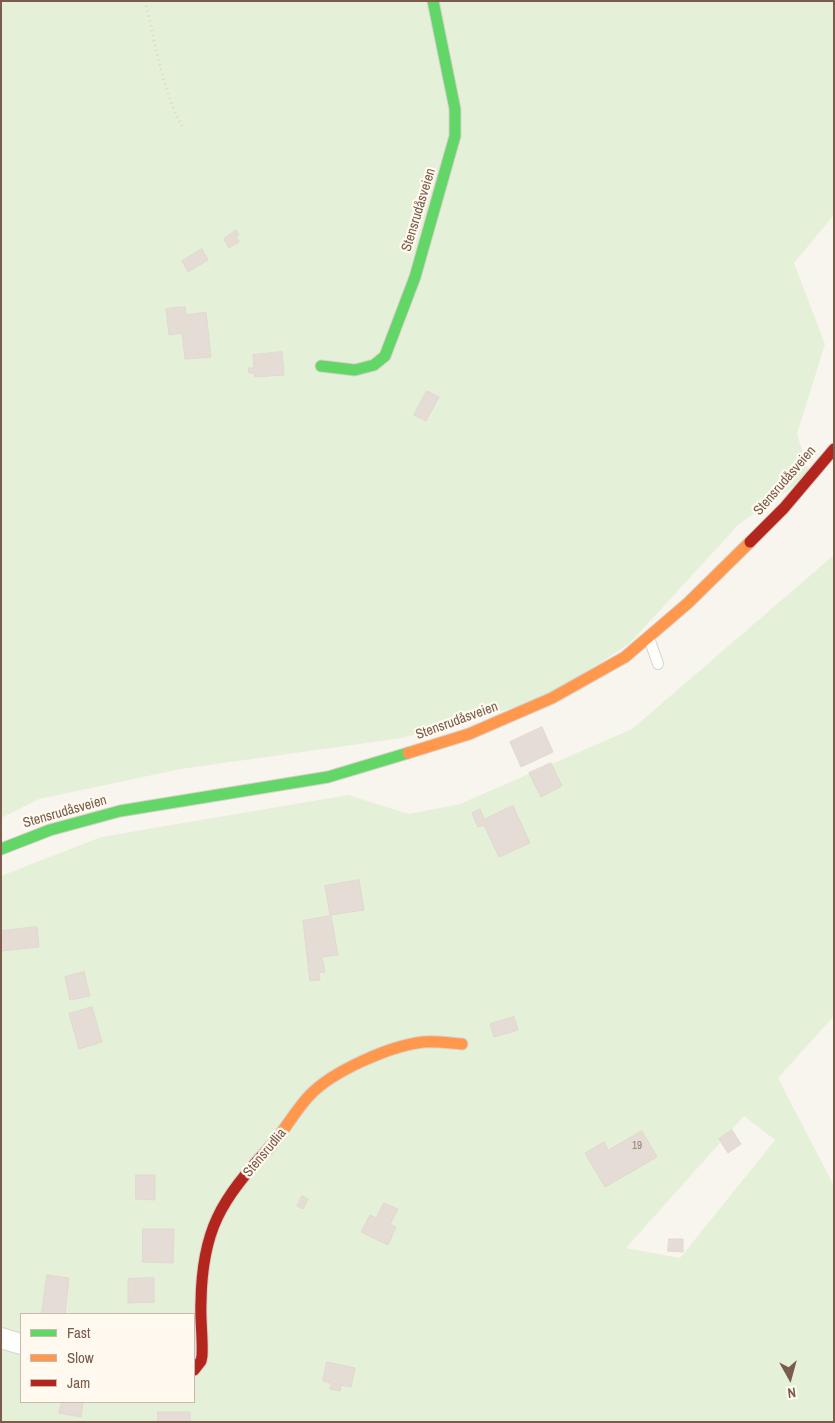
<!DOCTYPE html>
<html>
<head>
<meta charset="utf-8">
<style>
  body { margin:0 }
  #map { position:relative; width:835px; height:1423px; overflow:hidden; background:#f8f5ee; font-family:"Archivo Narrow",sans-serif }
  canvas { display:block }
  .frame { position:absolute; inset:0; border:2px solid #795c4b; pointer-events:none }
  .legend { position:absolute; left:20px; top:1313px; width:175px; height:90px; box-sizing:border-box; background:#fff9f0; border:1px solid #c9baae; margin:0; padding:6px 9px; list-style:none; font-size:15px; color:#795c4b }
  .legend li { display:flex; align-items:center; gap:10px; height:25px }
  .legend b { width:25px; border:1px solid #c9baae }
  .north { position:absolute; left:765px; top:1353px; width:50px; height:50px; -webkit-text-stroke:4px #fff9f0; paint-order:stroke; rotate:173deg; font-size:14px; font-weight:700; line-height:20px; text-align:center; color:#795c4b }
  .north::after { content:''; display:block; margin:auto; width:18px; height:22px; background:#795c4b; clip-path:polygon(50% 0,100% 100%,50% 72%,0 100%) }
</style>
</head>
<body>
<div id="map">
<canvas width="835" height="1423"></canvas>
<div class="frame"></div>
<ul class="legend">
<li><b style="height:6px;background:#63d668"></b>Fast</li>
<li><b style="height:6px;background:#ff974d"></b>Slow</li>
<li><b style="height:6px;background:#b3261e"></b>Jam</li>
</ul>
<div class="north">N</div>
</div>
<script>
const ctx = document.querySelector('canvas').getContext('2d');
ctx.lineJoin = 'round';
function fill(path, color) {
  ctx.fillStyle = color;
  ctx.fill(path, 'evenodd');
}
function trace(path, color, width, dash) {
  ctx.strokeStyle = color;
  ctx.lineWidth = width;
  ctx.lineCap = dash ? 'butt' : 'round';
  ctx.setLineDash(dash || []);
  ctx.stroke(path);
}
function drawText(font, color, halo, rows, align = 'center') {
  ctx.font = font + ' "Archivo Narrow",sans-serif';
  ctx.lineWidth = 4.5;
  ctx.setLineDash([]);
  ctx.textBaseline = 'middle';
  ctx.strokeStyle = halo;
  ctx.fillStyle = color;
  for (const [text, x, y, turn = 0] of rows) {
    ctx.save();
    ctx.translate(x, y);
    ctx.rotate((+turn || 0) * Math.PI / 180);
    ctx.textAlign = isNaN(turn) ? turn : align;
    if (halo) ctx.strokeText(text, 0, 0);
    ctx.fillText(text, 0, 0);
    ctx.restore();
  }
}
const green = new Path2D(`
  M1,1h833v214l-40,48 31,81 -28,90 13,41 -71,49 -110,120 -87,56 -140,38 -221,31 -142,30 -38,19z
  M834,555v461l-56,62 56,108v236h-833v-546l100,-39 247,-42 61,19 51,-10 172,-75zM744,1116l31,24 -95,118 -54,-10zM21,1314h173v88h-173z`);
const building = new Path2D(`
  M236,230l3,5 -3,1 3,6 -10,6 -5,-9z
  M202,249l6,11 -20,12 -6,-11z
  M185,307l1,8 20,-3 5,45 -26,2 -3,-26 -13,2 -3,-26z
  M282,352l2,23 -29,2 -1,-4h-5l-1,-5h6l-1,-13z
  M427,391l12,6 -13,24 -12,-6z
  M542,727l11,25 -32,15 -11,-25z
  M551,763l11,23 -21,11 -12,-24z
  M513,806l17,37 -31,14 -15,-32 -6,2 -6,-14 8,-4 4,10z
  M359,880l5,30 -34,5 -5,-29z
  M331,916l7,39 -16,2 3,15 -6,1 1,7 -10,1 -7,-60z
  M37,927l2,20 -38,4v-20z
  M84,972l6,24 -20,4 -5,-23z
  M92,1007l10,35 -23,7 -10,-35z
  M514,1017l4,13 -24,7 -4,-13z
  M732,1130l9,14 -13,9 -9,-14z
  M642,1131l15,26 -52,30 -20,-34 19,-11 4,8z
  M136,1175h19v25l-19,-1z
  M302,1196l6,3 -5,10 -6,-3z
  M384,1203l14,6 -8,15 6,3 -8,18 -27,-13 9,-17 6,3z
  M143,1229h31l-1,34 -30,-1z
  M669,1239h14v13l-15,-1z
  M47,1275l22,3 -4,36h-23z
  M154,1278v24l-26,1v-24z
  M327,1362l28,6 -4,19 -10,-2 -1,6 -10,-2 1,-6 -8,-2z
  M62,1402h21l-2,15 -22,-4z
  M158,1412h32v10h-32z`);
const path = new Path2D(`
  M145,1c11,42 16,87 37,125`);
const lane = new Path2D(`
  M649,638l9,26`);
const street = new Path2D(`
  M1,1338l20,6`);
const fast = new Path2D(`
  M321,366l34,4 19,-5 11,-9 30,-79 40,-141v-27l-22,-108
  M1,849l49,-19 70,-19 208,-34 80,-24`);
const slow = new Path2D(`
  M408,753l61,-19 83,-36 73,-41 63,-54 62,-61
  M269,1148c15,-16 25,-36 40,-52 23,-25 81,-50 114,-54 13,-1 26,1 39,2`);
const jam = new Path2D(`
  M750,542l34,-34 50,-59
  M194,1370l7,-9 1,-5c1,-18 -2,-36 -1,-54 1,-72 20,-102 68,-154`);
const numberNames = [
  ["19",637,1146]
];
const streetNames = [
  ["Stensrudåsveien",419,210,-73],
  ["Stensrudåsveien",785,481,-49],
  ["Stensrudåsveien",457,721,-20],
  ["Stensrudåsveien",65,812,-16],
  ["Stensrudlia",265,1153,-50]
];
fill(green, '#e5f0d9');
fill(building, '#e5ddd5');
trace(building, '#e1d8d0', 1);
trace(lane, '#d8d2cc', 12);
trace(street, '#d8d2cc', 22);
trace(fast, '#d8d1ca', 13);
trace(slow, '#d8d1ca', 13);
trace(jam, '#d8d1ca', 13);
trace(path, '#dbd5cf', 3, [1, 4]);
trace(lane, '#fefefc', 10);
trace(street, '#fefefc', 20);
trace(fast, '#63d668', 11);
trace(slow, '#ff974d', 11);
trace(jam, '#b3261e', 11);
drawText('11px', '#967e70', null, numberNames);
drawText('14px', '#795c4b', '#fff9f0', streetNames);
</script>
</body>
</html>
